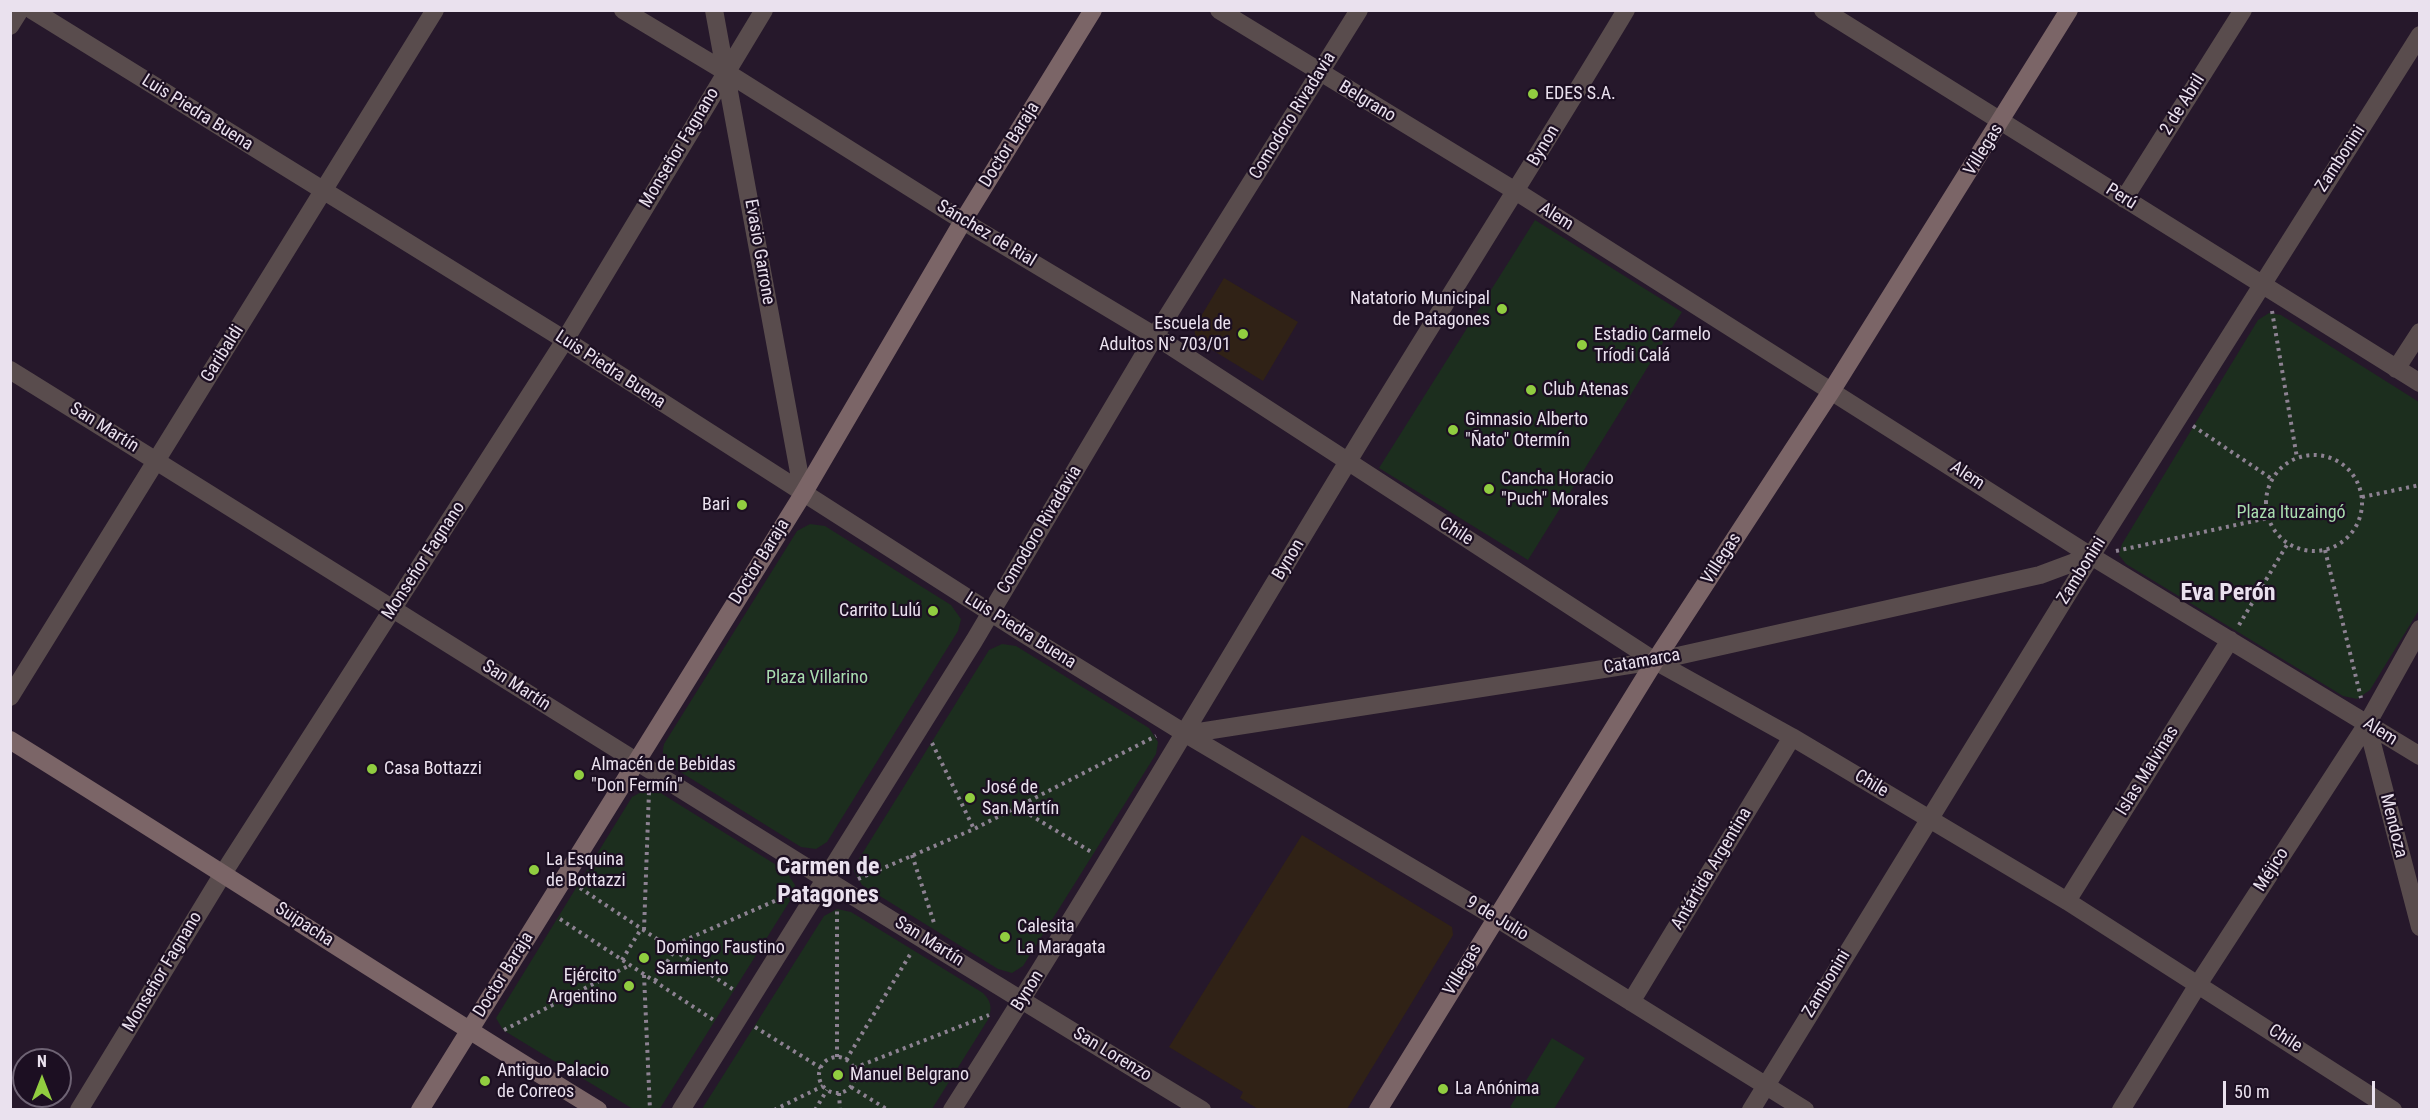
<!DOCTYPE html>
<html>
<head>
<meta charset="utf-8">
<style>
  body { margin:0 }
  #map { position:relative; width:2430px; height:1120px; overflow:hidden; background:#26182b; font-family:"Roboto Condensed",sans-serif }
  canvas { display:block }
  .frame { position:absolute; inset:0; border:12px solid #eae1ee; pointer-events:none }
  .north { position:absolute; left:12px; top:1048px; width:60px; height:60px; box-sizing:border-box; background:#1c0f22; border:2px solid #6e6374; border-radius:50%; rotate:0deg; font-size:16px; font-weight:700; line-height:24px; text-align:center; color:#eae1ee }
  .north::after { content:''; display:block; margin:auto; width:21px; height:27px; background:#91cd40; clip-path:polygon(50% 0,100% 100%,50% 72%,0 100%) }
  .scale { position:absolute; left:2223px; top:1081px; width:152px; height:27px; box-sizing:border-box; border:3px solid #eae1ee; border-top:0; padding-left:8px; font-size:18px; line-height:21px; white-space:nowrap; color:#eae1ee; -webkit-text-stroke:4px #1c0f22; paint-order:stroke }
</style>
</head>
<body>
<div id="map">
<canvas width="2430" height="1120"></canvas>
<div class="frame"></div>
<div class="north">N</div>
<div class="scale">50 m</div>
</div>
<script>
const ctx = document.querySelector('canvas').getContext('2d');
ctx.lineJoin = 'round';
function fill(path, color) {
  ctx.fillStyle = color;
  ctx.fill(path, 'evenodd');
}
function trace(path, color, width, dash) {
  ctx.strokeStyle = color;
  ctx.lineWidth = width;
  ctx.lineCap = dash ? 'butt' : 'round';
  ctx.setLineDash(dash || []);
  ctx.stroke(path);
}
function drawText(font, color, halo, rows, align = 'center') {
  ctx.font = font + ' "Roboto Condensed",sans-serif';
  ctx.lineWidth = 4.5;
  ctx.setLineDash([]);
  ctx.textBaseline = 'middle';
  ctx.strokeStyle = halo;
  ctx.fillStyle = color;
  for (const [text, x, y, turn = 0] of rows) {
    ctx.save();
    ctx.translate(x, y);
    ctx.rotate((+turn || 0) * Math.PI / 180);
    ctx.textAlign = isNaN(turn) ? turn : align;
    if (halo) ctx.strokeText(text, 0, 0);
    ctx.fillText(text, 0, 0);
    ctx.restore();
  }
}
const education = new Path2D(`
  M1224,278l74,44 -35,59 -67,-41 -2,-12z
  M1302,835l150,92 1,8 -106,174h-89l-18,-11 3,-6 -74,-45z`);
const green = new Path2D(`
  M1535,220l147,92 -154,248 -149,-92z
  M2269,313l12,2 138,87v208l-49,80 -13,9 -14,-3 -13,-8 -204,-124 -7,-9 3,-11 136,-224z
  M810,524l15,2 126,79 10,14 -3,12 -131,211 -11,7 -15,-2 -127,-79c-10,-6 -13,-12 -10,-24l133,-213z
  M1002,644l14,2 133,82 9,14 -2,12 -133,212 -11,7 -14,-4 -136,-84 -8,-14 3,-9 132,-212z
  M645,790l14,2 127,79 9,14 -2,11 -134,214 -26,-1 -130,-79 -7,-12 136,-221z
  M837,909l14,3 132,81c8,8 9,14 6,25l-57,91h-230l122,-193z
  M1552,1038l33,20 -31,51h-40l-4,-2z`);
const path = new Path2D(`
  M2272,311l25,147
  M2193,426l79,53
  M2266 503a48 48 0 1 1 96 0a48 48 0 1 1-96 0Z
  M2362,497l58,-12
  M2325,550l36,148
  M2116,551l152,-33
  M2239,625l49,-82
  M932,743l42,86
  M1017,807l76,46
  M912,855l23,71
  M858,879l116,-50 182,-93
  M580,888l154,102
  M560,919l155,102
  M644,930l5,-139
  M669,947l124,-54
  M622,960l19,-31
  M644,975l6,135
  M655,981l19,-30
  M755,1027l66,41
  M504,1030l126,-65
  M837,1057v-148
  M819 1075a18 18 0 1 1 36 0a18 18 0 1 1-36 0Z
  M846,1060l65,-107
  M854,1068l135,-53
  M851,1087l37,23
  M839,1093l1,17
  M774,1110l49,-24
  M815,1110l12,-20`);
const street = new Path2D(`
  M32,10l533,330 459,294 162,100 309,183 310,193
  M623,10l103,62 237,149 192,115 500,325 137,76 275,164 326,209
  M714,10l89,484
  M1219,10l298,182 574,364 329,200
  M1823,10l597,373
  M10,26l10,-16
  M2124,199l119,-189
  M2396,369l24,-37
  M10,370c398,247 792,498 1192,740
  M10,697l425,-687
  M2367,724l53,203
  M1186,734l469,-73 385,-86 51,-19
  M2067,901l163,-261
  M1631,1002l161,-265
  M79,1110l145,-238 341,-532 199,-330
  M681,1110l293,-469 181,-305 204,-326
  M952,1110c136,-213 264,-431 395,-647 92,-152 188,-301 279,-453
  M1751,1110l340,-554 329,-521
  M2121,1110l78,-127 168,-259 53,-95`);
const secondary = new Path2D(`
  M10,740c197,122 390,249 588,370
  M420,1110l383,-616 160,-273 130,-211
  M1378,1110l277,-449 177,-271 237,-380`);
const markers = [
  [1533,94,6,"#91cd40"],
  [1502,309,6,"#91cd40"],
  [1243,334,6,"#91cd40"],
  [1582,345,6,"#91cd40"],
  [1531,390,6,"#91cd40"],
  [1453,430,6,"#91cd40"],
  [1489,489,6,"#91cd40"],
  [742,505,6,"#91cd40"],
  [933,611,6,"#91cd40"],
  [372,769,6,"#91cd40"],
  [579,775,6,"#91cd40"],
  [970,798,6,"#91cd40"],
  [534,870,6,"#91cd40"],
  [1005,937,6,"#91cd40"],
  [644,958,6,"#91cd40"],
  [629,986,6,"#91cd40"],
  [838,1075,6,"#91cd40"],
  [485,1081,6,"#91cd40"],
  [1443,1089,6,"#91cd40"]
];
const poiNames = [
  ["EDES S.A.",1545,94],
  ["Natatorio Municipal",1490,299,"right"],
  ["de Patagones",1490,320,"right"],
  ["Escuela de",1231,324,"right"],
  ["Adultos N° 703/01",1231,345,"right"],
  ["Estadio Carmelo",1594,335],
  ["Tríodi Calá",1594,356],
  ["Club Atenas",1543,390],
  ["Gimnasio Alberto",1465,420],
  ["\"Ñato\" Otermín",1465,441],
  ["Cancha Horacio",1501,479],
  ["\"Puch\" Morales",1501,500],
  ["Bari",730,505,"right"],
  ["Carrito Lulú",921,611,"right"],
  ["Almacén de Bebidas",591,765],
  ["\"Don Fermín\"",591,786],
  ["Casa Bottazzi",384,769],
  ["José de",982,788],
  ["San Martín",982,809],
  ["La Esquina",546,860],
  ["de Bottazzi",546,881],
  ["Calesita",1017,927],
  ["La Maragata",1017,948],
  ["Domingo Faustino",656,948],
  ["Sarmiento",656,969],
  ["Ejército",617,976,"right"],
  ["Argentino",617,997,"right"],
  ["Antiguo Palacio",497,1071],
  ["de Correos",497,1092],
  ["Manuel Belgrano",850,1075],
  ["La Anónima",1455,1089]
];
const streetNames = [
  ["Belgrano",1367,102,31],
  ["2 de Abril",2183,105,-58],
  ["Luis Piedra Buena",197,113,32],
  ["Comodoro Rivadavia",1293,116,-58],
  ["Doctor Baraja",1010,145,-58],
  ["Bynon",1544,146,-59],
  ["Monseñor Fagnano",680,148,-59],
  ["Villegas",1984,150,-58],
  ["Zambonini",2341,159,-57],
  ["Perú",2121,197,32],
  ["Alem",1556,217,32],
  ["Sánchez de Rial",986,234,31],
  ["Evasio Garrone",759,252,80],
  ["Garibaldi",223,354,-58],
  ["Luis Piedra Buena",610,370,33],
  ["San Martín",104,428,32],
  ["Alem",1967,476,33],
  ["Comodoro Rivadavia",1040,530,-59],
  ["Chile",1456,532,33],
  ["Villegas",1722,559,-57],
  ["Bynon",1289,560,-59],
  ["Monseñor Fagnano",424,561,-57],
  ["Doctor Baraja",760,562,-58],
  ["Zambonini",2082,571,-58],
  ["Luis Piedra Buena",1020,631,32],
  ["Catamarca",1642,662,-10],
  ["San Martín",516,686,33],
  ["Alem",2380,732,32],
  ["Islas Malvinas",2148,771,-58],
  ["Chile",1871,784,31],
  ["Mendoza",2393,826,76],
  ["Antártida Argentina",1712,869,-59],
  ["Méjico",2272,870,-57],
  ["9 de Julio",1497,919,31],
  ["Suipacha",304,925,33],
  ["San Martín",929,942,32],
  ["Villegas",1463,970,-59],
  ["Monseñor Fagnano",163,972,-59],
  ["Doctor Baraja",504,975,-58],
  ["Zambonini",1827,984,-59],
  ["Bynon",1028,991,-58],
  ["Chile",2285,1039,33],
  ["San Lorenzo",1112,1055,31]
];
const parkNames = [
  ["Plaza Ituzaingó",2291,513],
  ["Plaza Villarino",817,678]
];
const districtNames = [
  ["Eva Perón",2228,594],
  ["Carmen de",828,868],
  ["Patagones",828,896]
];
fill(education, '#302216');
fill(green, '#1c2e1e');
trace(path, '#8d8292', 4, [3, 4.5]);
trace(street, '#594c4d', 18);
trace(secondary, '#7b6567', 18);
for (const [x, y, r, color] of markers) {
  const dot = new Path2D();
  dot.arc(x, y, r, 0, 2 * Math.PI);
  ctx.fillStyle = color;
  ctx.fill(dot);
  trace(dot, '#1c0f22', 2);
}
drawText('18px', '#eae1ee', '#1c0f22', poiNames, 'left');
drawText('18px', '#eae1ee', '#1c0f22', streetNames);
drawText('18px', '#a9ddaf', '#1c0f22', parkNames);
drawText('bold 24px', '#eae1ee', '#1c0f22', districtNames);
</script>
</body>
</html>
